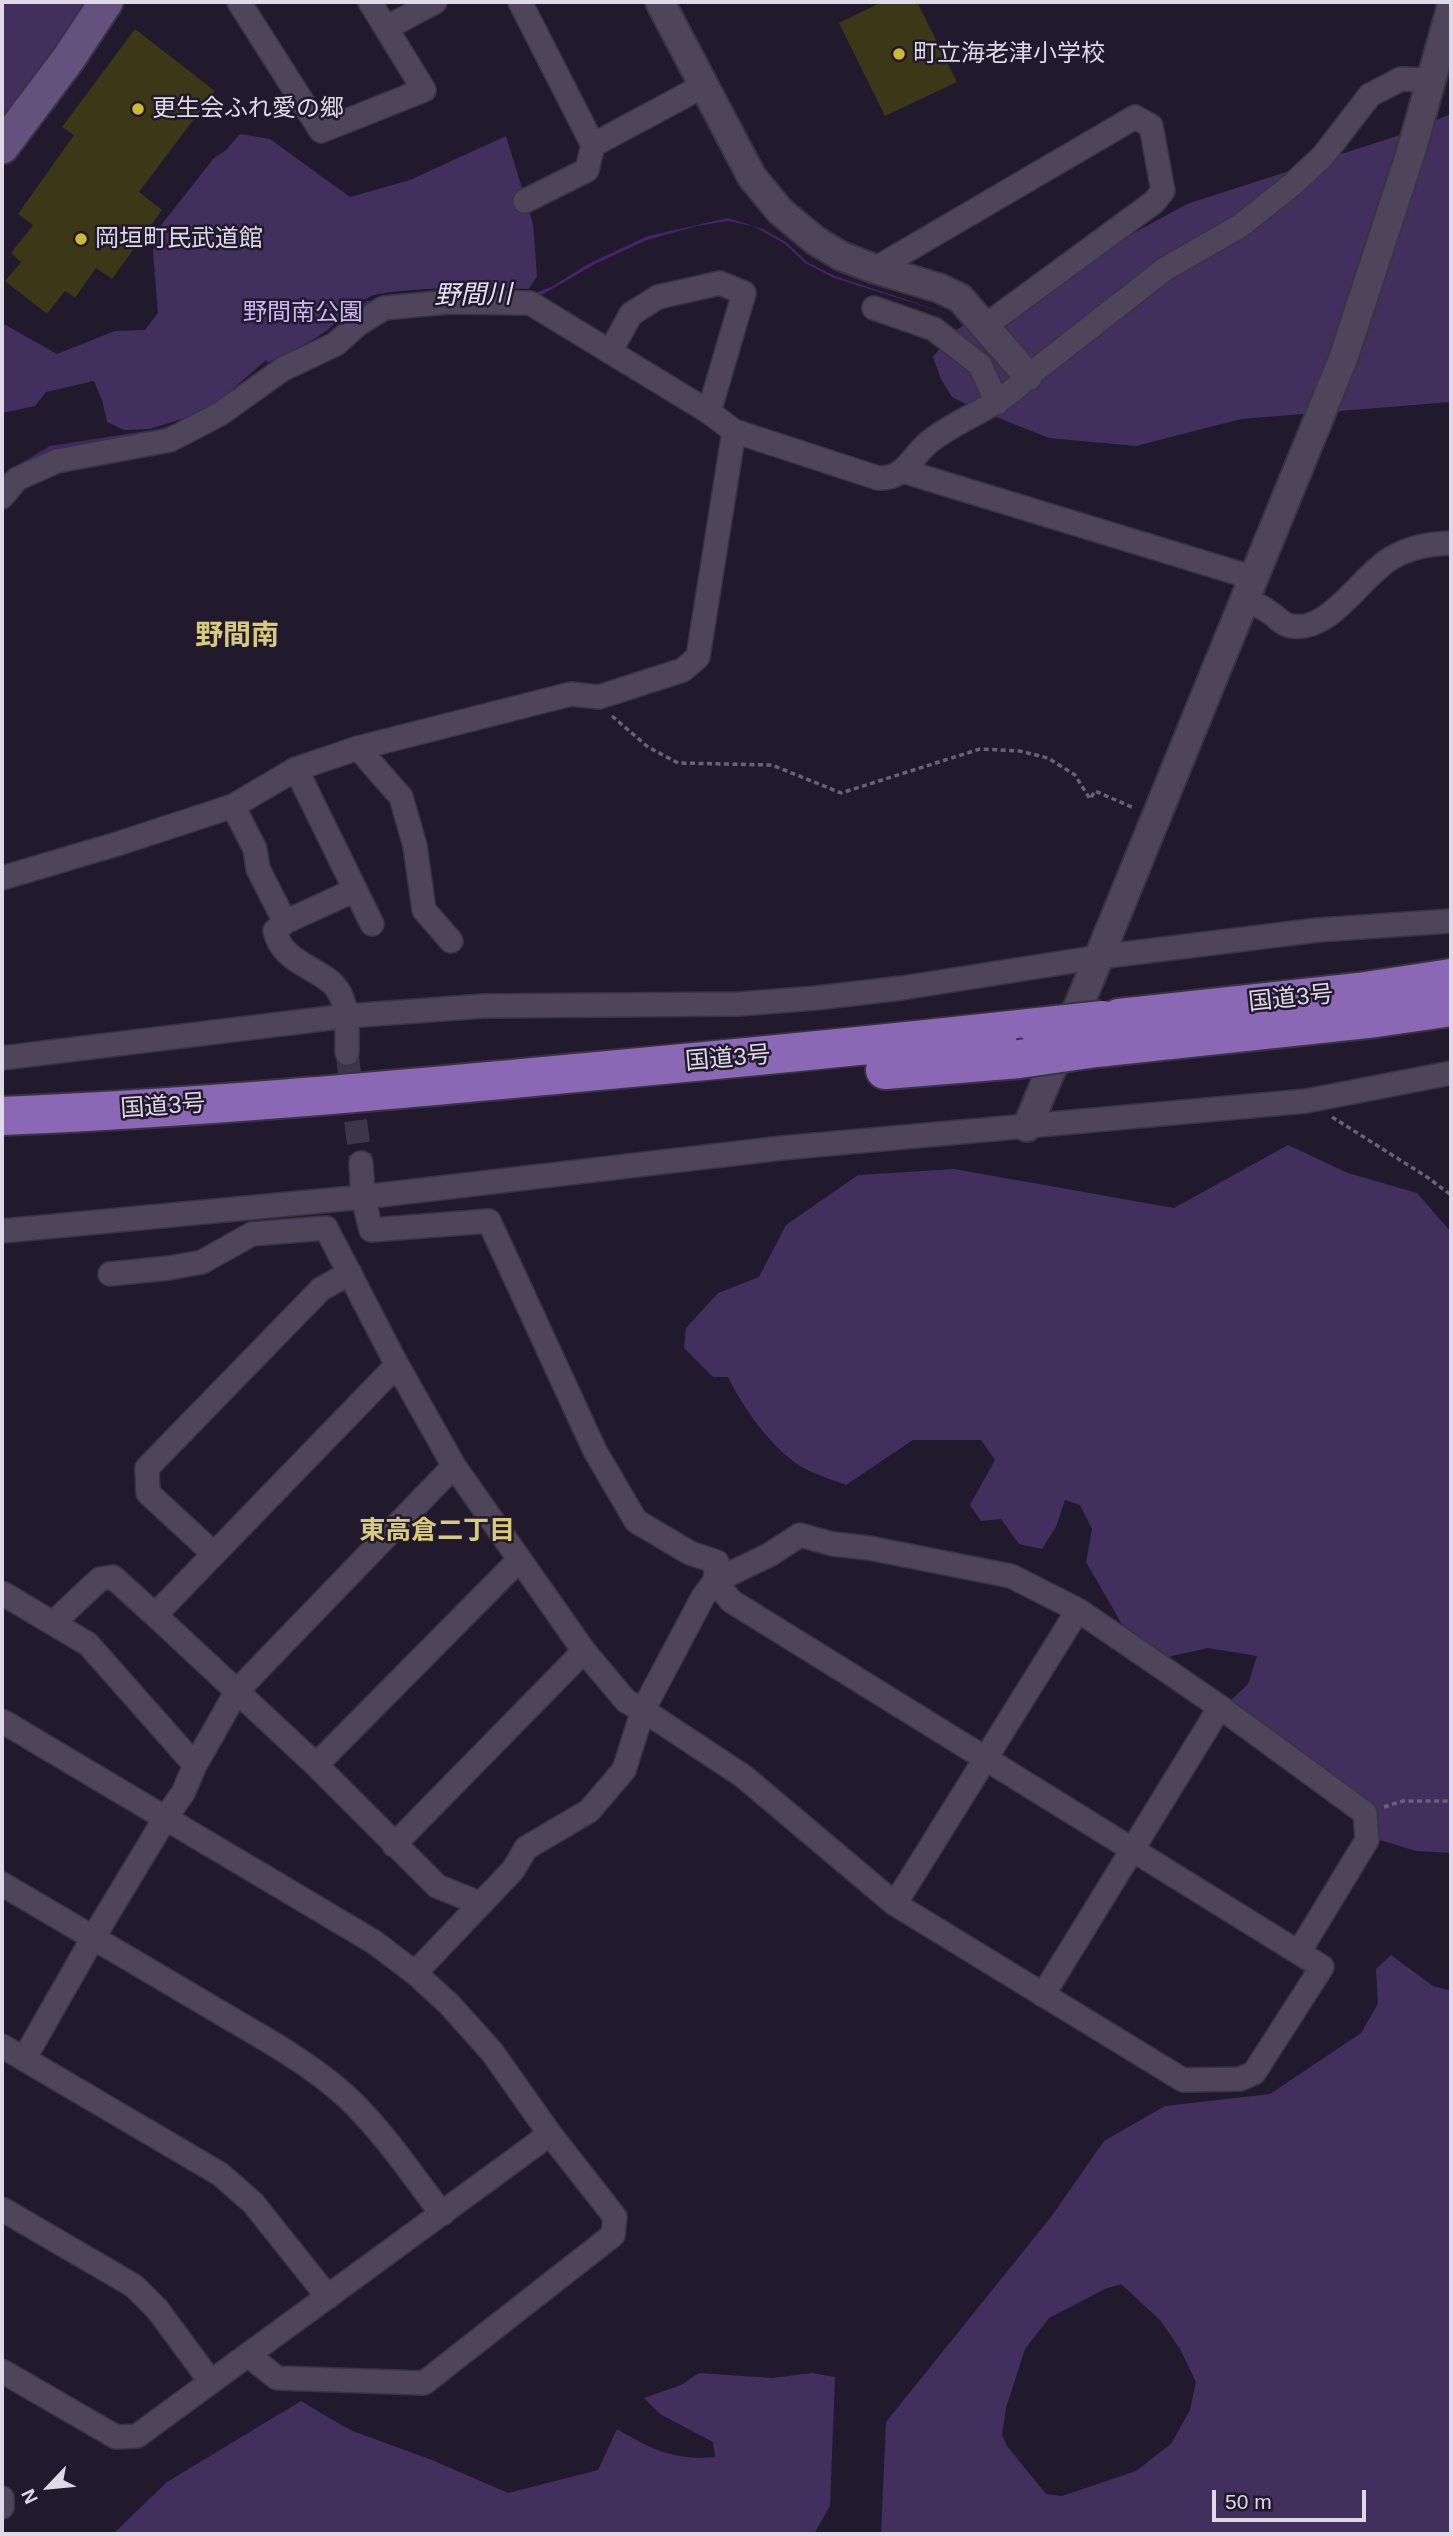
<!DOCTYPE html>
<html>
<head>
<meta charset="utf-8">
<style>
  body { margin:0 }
  #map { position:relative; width:1453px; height:2536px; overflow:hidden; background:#21192c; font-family:Helvetica,sans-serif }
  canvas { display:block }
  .frame { position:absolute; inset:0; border:4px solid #ddd9e5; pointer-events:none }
  .north { position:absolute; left:14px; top:2452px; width:70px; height:70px; -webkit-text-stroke:5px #21192c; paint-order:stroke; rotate:244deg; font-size:19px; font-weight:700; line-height:28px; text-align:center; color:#ddd9e5 }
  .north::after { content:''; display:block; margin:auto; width:24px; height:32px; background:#ddd9e5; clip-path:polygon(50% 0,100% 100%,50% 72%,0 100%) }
  .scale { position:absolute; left:1212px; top:2490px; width:154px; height:32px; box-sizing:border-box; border:4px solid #ddd9e5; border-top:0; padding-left:9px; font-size:21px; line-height:24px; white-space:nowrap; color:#ddd9e5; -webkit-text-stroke:5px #21192c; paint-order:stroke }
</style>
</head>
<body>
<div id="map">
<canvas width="1453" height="2536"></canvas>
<div class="frame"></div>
<div class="north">N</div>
<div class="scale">50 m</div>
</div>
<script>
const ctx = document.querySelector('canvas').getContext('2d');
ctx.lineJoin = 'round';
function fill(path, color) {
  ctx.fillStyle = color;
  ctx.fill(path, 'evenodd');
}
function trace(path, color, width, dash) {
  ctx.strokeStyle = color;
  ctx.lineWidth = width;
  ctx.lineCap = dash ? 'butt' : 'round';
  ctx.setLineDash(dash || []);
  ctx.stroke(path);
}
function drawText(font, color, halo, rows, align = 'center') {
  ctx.font = font + ' Helvetica,"Noto Sans JP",sans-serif';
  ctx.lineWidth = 5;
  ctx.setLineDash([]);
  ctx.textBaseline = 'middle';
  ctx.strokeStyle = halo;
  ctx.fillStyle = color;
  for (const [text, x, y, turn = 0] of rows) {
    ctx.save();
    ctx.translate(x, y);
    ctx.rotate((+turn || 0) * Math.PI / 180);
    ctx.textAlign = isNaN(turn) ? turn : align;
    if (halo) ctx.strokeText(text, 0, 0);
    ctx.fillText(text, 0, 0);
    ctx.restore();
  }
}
const green = new Path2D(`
  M2,2h86l-86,116z
  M1451,114v288l-210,17 -105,27 -87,-8 -73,-29 -24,-12 -11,-18 -8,-22 19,-25 235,-128 210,-68z
  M240,134l30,5 80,58 60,-17 96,-44 27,88 4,52 -8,13c-50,-1 -101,-3 -151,5 -13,2 -21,13 -34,13l2,4c-20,27 -50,37 -79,52l-1,-3 -40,35 -29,19 -47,15 -26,1 -17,-8 -5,-22 -8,-19 -48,11 -11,14 -33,7v-90l55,31 58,-23 30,-1 13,-17 -5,-61 5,-23 56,-71 12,-8z
  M1288,1145l60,28 69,20 34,39v621l-35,-2 -36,-11 -48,-62 -103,-76 19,-18 9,-28 -49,-8 -40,9 -45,-31 -37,-64 6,-33 -12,-24 -15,-5 -9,27 -14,22 -23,-5 -18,-25 -20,2 -11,-16 25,-45 -14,-20h-68l-67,45c-15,-6 -33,-11 -46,-19 -31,-21 -56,-57 -72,-89h-15l-29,-29 2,-20 32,-35 41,-16 27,-52 72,-50 96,-6 220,39z
  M1391,1955l42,31 18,5v543h-570l5,-112 165,-205 53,-76 61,-35 105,-12 91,-61 17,-29 -2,-35zM1121,2284l39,36 20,29 16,33 -6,28 -19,34 -35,27 -74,25 -16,-2 -39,-48 -5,-11 4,-27 19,-59 24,-31 56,-29z
  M699,2373l73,5 40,-5 23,4 -5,129 -16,28h-701l54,-52 134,-81 49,29 82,30 76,33 90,-23 19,-41c34,20 57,32 98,28l-2,-15 -53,-28 -16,-16 37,-13z`);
const water = new Path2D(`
  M728,218l35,11 23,13 21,20 28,14 123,41 -124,-39 -29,-15 -20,-19 -32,-18 -25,-5 -31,5 -50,14 -52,24 -57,33 -91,-1 -118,43 -133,85 -194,65 2,-16 46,-27 109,-17 40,-13 38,-26 30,-25 54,-26 46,-38 132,-8h37l17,-7 35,-22 60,-28z`);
const building = new Path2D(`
  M882,2h35l40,80 -72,34 -46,-93z
  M135,29l80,62 -76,101 23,18 -50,69 -16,-11 -21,30 -10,-7 -18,23 -42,-33 16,-19 -10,-9 22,-28 -15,-11 56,-79 -12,-8z`);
const minorTunnel = new Path2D(`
  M347,1053l14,110`);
const path = new Path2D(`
  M612,716l36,31 30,16 94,2 69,28 139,-44 40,2 28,7 27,17 15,24 5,-8 39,17
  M1332,1117l95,60 24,18
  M1384,1807l19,-6h48`);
const minor = new Path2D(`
  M239,2l82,129 103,-41 -54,-88
  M520,2l73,143 110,-59
  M386,28l49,-26
  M525,201l62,-31 6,-25
  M875,269l260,-152 16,9 12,65 -9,11 -169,124
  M874,308l60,21 46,36 17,38
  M610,352l21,-38 27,-17 62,-14 24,10 -35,119
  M903,471l351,107
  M2,497l15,-18 40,-18 113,-21 50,-26 63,-45 53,-25 21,-19 27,-17 65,-6 81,1 179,109 25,19 144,47c30,1 33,-24 55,-39 31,-23 68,-33 95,-63l137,-107 75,-43 53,-42 30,-28 47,-61 31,-16 31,1
  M1245,600c8,3 17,7 24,12 9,5 11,12 22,14 39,7 69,-49 99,-67 19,-12 39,-15 61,-16
  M358,748l43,49 14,49 9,64 27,31
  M296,769l76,155
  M233,806l22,43 3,20 27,53 -10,9c8,36 53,37 65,63 9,18 7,39 7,59
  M2,878l115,-34 116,-38 63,-37 62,-21 213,-54 28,3 84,-27 15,-13 36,-226
  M285,922l70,-32
  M2,1058l345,-42 137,-10 255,-2 77,-6 86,-10 197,-31 219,-27 133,-9
  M2,1231l361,-34 419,-49 524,-47 145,-28
  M110,1274l59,-6 33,-6 50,-28 74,-6 71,137 57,101 130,185 42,50 17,9 100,66 152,128 288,176 57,-1 14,-6 68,-106 -591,-366 -16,-20 2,-19 -27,-9 -54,-32 -41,-70 -106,-230 -118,9 -8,-33 -2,-34
  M397,1365l-242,250 161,150 121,121 44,18
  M214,1554l-66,-61 -1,-25 174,-179 29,-16
  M2,1593l86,51 107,121
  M53,1623l47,-44 13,-2 42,38
  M2,1721l372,221 41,31 34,31 43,48 58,82 65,83 -2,18 -189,148 -147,-5 -29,-23
  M316,1765l203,-205
  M394,1845l190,-194
  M2,1884l270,159c28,17 55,35 78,57 35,34 63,76 92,114
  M895,1904l183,-294
  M415,1973l98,-103 13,-22 63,-37 35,-41 19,-60 60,-113 12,-16 54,-26 31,-20 33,9 36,4 142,28 67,34 142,97 145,106 2,27 -68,112
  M1043,1995l177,-288
  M2,2046l218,128 33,29 75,94
  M24,2059l69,-121 73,-121 17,-24 12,-28 42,-74 217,-225
  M2,2209l132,77 23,23 54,73
  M2,2371l114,66 21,-1 413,-302
  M2,2498v9`);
const tertiary = new Path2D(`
  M660,2l92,175 28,34 36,30 25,15 34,13 64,19 21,10 68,78
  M1027,1127l72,-170 244,-598 68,-207 40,-143`);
const secondary = new Path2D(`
  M2,147l67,-89 37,-56`);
const trunk = new Path2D(`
  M1119,1018l240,-26 92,-14
  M1096,1048l280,-30 75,-11
  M885,1070l134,-11
  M2,1116c192,-8 383,-25 574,-43 154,-14 308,-29 462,-46`);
const trunkBridge = new Path2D(`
  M1038,1027l65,-7
  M1019,1059l77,-11`);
const markers = [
  [899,54,7,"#cdb938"],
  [138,109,7,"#cdb938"],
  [81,239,7,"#cdb938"]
];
const poiNames = [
  ["町立海老津小学校",913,54],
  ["更生会ふれ愛の郷",152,109],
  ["岡垣町民武道館",95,239]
];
const parkNames = [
  ["野間南公園",303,313]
];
const streetNames = [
  ["国道3号",1291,999,-6],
  ["国道3号",728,1059,-5],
  ["国道3号",163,1107,-4]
];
const waterNames = [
  ["野間川",473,296,-1]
];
const neighbourhoodNames = [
  ["東高倉二丁目",437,1532]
];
const quarterNames = [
  ["野間南",237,636]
];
fill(green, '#432f5d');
fill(water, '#47236b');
fill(building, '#3c3717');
trace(minorTunnel, '#3d3648', 23, [23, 11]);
trace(minor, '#393442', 26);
trace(tertiary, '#393442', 32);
trace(secondary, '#393442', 37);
trace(trunk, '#393442', 42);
trace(path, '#696273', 3.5, [5, 3.5]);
trace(minor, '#4e455a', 23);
trace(tertiary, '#4e455a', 28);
trace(secondary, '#64527c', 33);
trace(trunk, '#8a68b5', 38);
trace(trunkBridge, '#393442', 42, []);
trace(trunkBridge, '#8a68b5', 38);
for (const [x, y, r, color] of markers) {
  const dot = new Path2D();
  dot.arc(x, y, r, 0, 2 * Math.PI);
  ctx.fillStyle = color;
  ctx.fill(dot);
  trace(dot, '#21192c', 2.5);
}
drawText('24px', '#ddd9e5', '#21192c', poiNames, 'left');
drawText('24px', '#ceb5f4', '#21192c', parkNames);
drawText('24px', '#ddd9e5', '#21192c', streetNames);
drawText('italic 26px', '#e8e0f6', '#21192c', waterNames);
drawText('bold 26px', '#d7ca7b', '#21192c', neighbourhoodNames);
drawText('bold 28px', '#d7ca7b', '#21192c', quarterNames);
</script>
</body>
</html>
